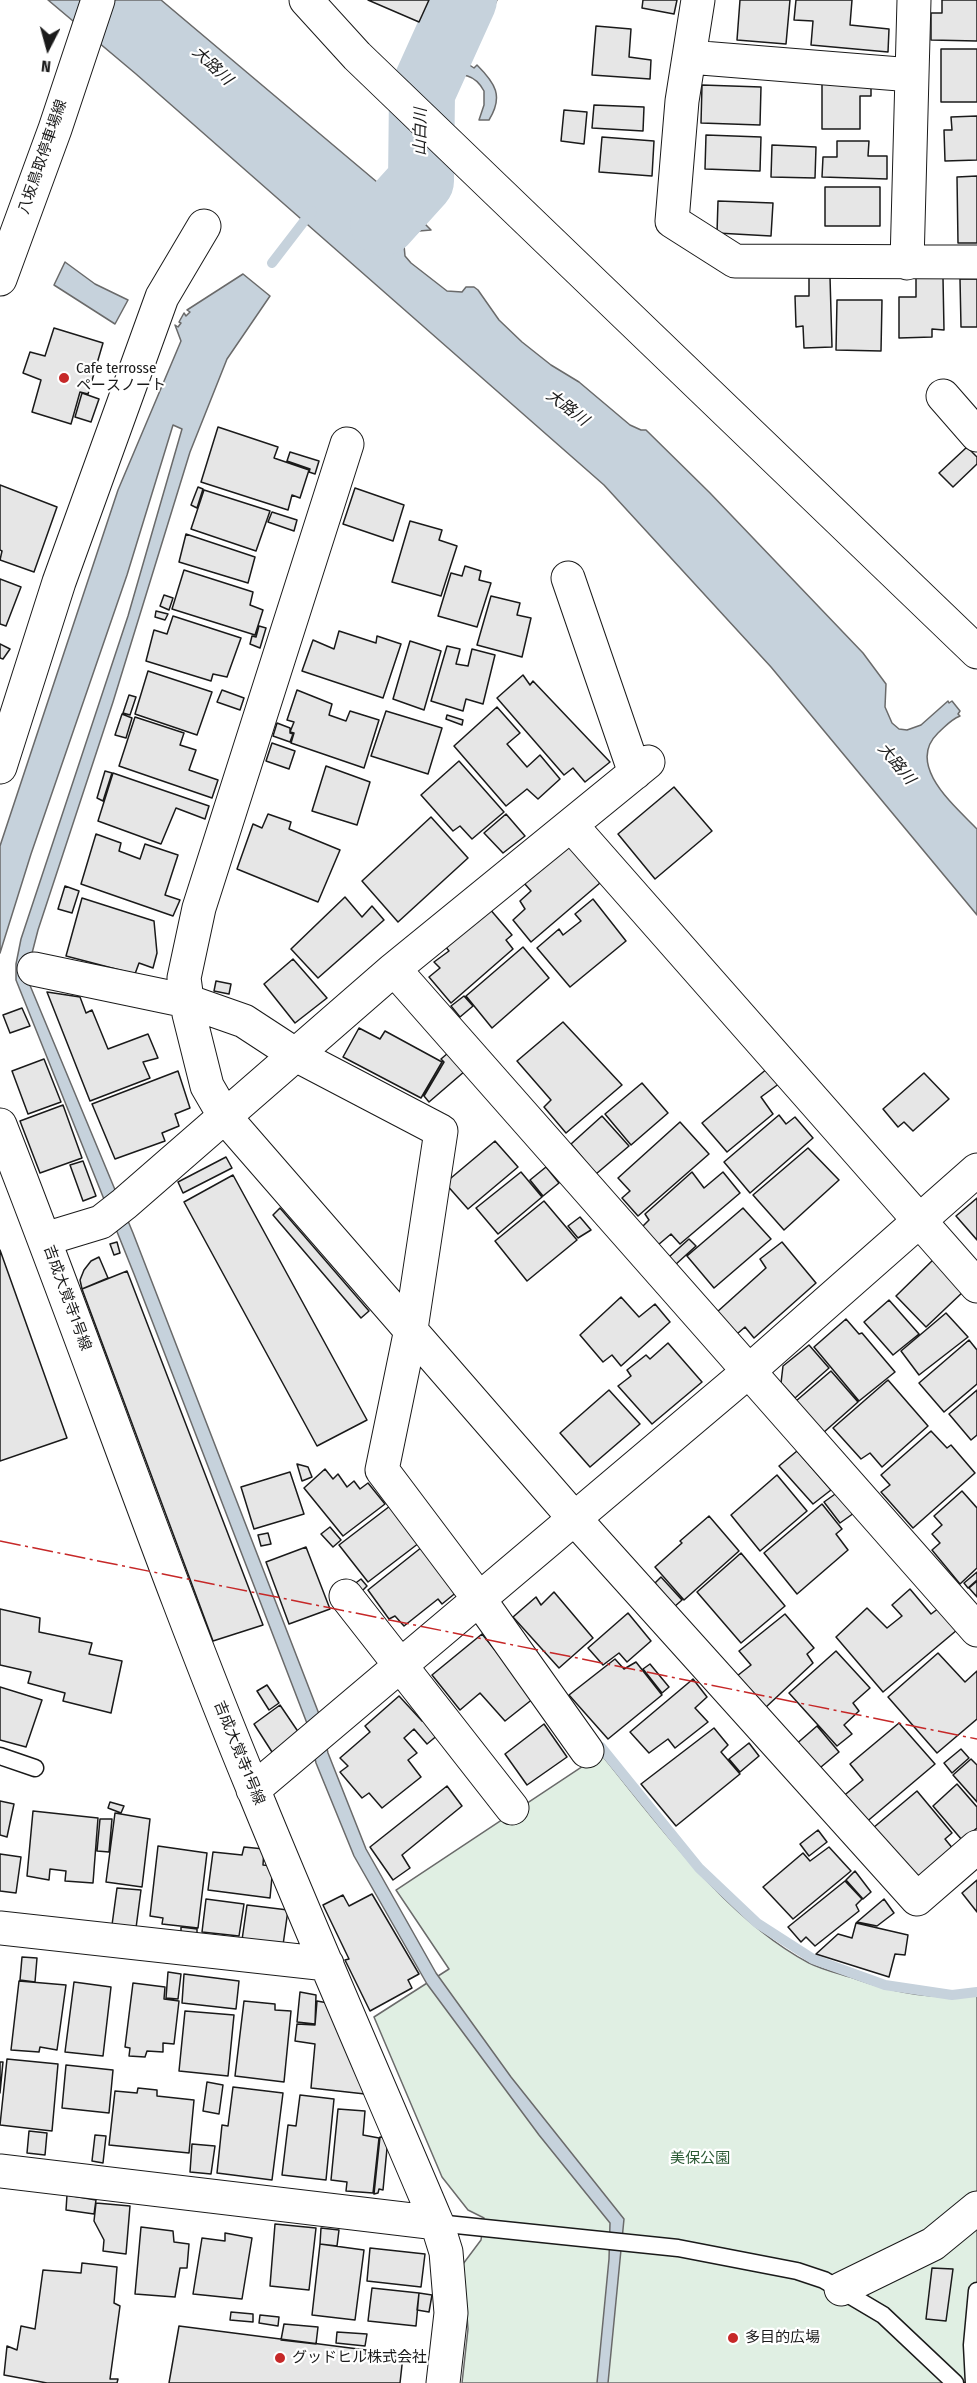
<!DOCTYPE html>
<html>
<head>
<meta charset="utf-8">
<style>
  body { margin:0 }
  #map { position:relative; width:977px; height:2383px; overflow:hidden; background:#fff; font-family:"Fira Sans Condensed",sans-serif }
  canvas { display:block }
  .north { position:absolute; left:18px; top:18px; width:60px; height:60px; -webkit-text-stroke:4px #fff; paint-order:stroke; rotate:186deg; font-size:16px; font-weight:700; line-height:24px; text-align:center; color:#1a1a1a }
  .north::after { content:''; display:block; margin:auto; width:21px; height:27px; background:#1a1a1a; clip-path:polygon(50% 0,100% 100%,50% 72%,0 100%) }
</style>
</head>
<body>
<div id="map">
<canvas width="977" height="2383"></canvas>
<div class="north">N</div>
</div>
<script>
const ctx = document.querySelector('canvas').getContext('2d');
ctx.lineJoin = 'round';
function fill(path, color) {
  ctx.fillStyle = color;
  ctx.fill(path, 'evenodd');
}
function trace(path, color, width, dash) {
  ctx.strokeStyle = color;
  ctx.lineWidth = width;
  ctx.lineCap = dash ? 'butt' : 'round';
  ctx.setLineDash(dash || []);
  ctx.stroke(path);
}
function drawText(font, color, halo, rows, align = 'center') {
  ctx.font = font + ' "Fira Sans Condensed","Noto Sans JP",sans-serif';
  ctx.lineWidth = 4.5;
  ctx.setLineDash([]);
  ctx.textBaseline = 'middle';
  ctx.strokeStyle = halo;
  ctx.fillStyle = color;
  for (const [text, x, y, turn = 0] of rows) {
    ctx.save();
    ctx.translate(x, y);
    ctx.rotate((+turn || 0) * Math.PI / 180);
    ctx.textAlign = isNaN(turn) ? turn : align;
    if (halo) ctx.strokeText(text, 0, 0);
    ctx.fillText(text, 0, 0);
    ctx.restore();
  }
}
const green = new Path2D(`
  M601,1754c58,71 125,165 208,209 14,7 32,11 47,16 39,14 80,21 121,16v388h-515l6,-54 -5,-65 18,-24 3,-22 -16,-8 -26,-33 -68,-160 75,-48 -53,-79z`);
const water = new Path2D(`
  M48,0h113l229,193 32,-22 9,7 -2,3 2,3 -15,31 15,15 -12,1 -15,14 1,11 6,7 36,28 15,1 4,-5h8l4,3 21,30 23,22 29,23 28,17 51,43 11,5h5l64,63 153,160 23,31 -1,23 7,16 7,6 8,1 14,-5 27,-24 1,2 3,-2 8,10 -2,3 2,2c-10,4 -14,10 -22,17 -33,32 17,73 39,96v86l-206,-248 -167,-182 -468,-411z
  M437,0h60l-29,64 6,4 3,-3c18,18 27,31 12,55h-10l5,-15v-14c-9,-17 -22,-18 -39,-15l-4,-3 -3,9 4,2 -12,21 -32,-29 12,-6 3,-12 9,-14z
  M65,262l30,22 33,16 -13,24 -61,-39z
  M243,274l27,22 -43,63 -37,93 -77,250 -75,228 -8,31 -1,22 104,250 186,481 9,39 38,96 70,124 75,104 113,142 -16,164h-11l12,-124 1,-36 -71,-88 -112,-151 -73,-128 -38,-93 -8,-37 -174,-452 -118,-294v-16l5,-25 107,-323 54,-187 -9,-4 -46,150 -96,279 -31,99v-107l118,-356 63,-149 -6,-16 3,2 3,-4 -2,-1 5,-9 2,3 4,-4 -3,-2z`);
const stream = new Path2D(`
  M272,263l40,-52
  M601,1747l98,121 58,55 56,36 72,26 67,10 25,-3`);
const river = new Path2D(`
  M383,223l38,-42 1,-88 42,-93`);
const building = new Path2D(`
  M368,0h61l-10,22z
  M643,0h34l-3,14 -32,-6z
  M740,0h50l-4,44 -49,-4z
  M796,0h56l-2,25 39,4 -1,23 -77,-7 2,-24 -19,-1z
  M942,0h35v41l-46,-1v-27h11z
  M596,26l35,3 -2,28 22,3 -1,19 -58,-4z
  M941,49h36v53h-36z
  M822,80h49v16h-11v33h-38z
  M702,85l59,2 -1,38 -59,-2z
  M594,105l50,2 -1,24 -51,-3z
  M564,110l23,2 -3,32 -23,-3z
  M977,116v44l-32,1 -1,-31h8l-1,-13z
  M706,135l55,2 -1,34 -55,-2z
  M602,137l52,4 -2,35 -53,-4z
  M837,141h32l-1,15h19v23l-65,-2 1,-20h14z
  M772,145l44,2 -1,31 -44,-1z
  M977,176v67h-19l-1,-66z
  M825,187h55v39h-55z
  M718,201l55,2 -2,33 -54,-3z
  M809,277h21l2,70 -28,1 -1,-22 -7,1 -1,-31h14z
  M916,278h27l1,52 -12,-1v8l-33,1v-41h17z
  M960,279h17v48h-16z
  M837,300h45l-1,51 -45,-1z
  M54,328l49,15 -15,51 -8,-2 -9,32 -39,-12 9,-32 -18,-7 7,-21 15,4z
  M82,393l17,6 -8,23 -16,-5z
  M218,427l60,20 -4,11 35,12 -9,28 -8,-3 -4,15 -87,-28z
  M967,447l10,10v7l-24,23 -14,-14z
  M290,452l29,9 -4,13 -6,-2 1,-3 -23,-8z
  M0,485l57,22 -23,65 -34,-12 2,-9 -2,-1z
  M198,487l5,2 -6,19 -6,-3z
  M355,488l49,17 -11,36 -50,-17z
  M204,490l66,21 -14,40 -65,-22z
  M272,512l25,8 -3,11 -26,-9z
  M410,521l32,9 -3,10 18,6 -16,50 -49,-14z
  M186,534l69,23 -7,26 -69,-21z
  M465,566l16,5 -2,9 12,3 -14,44 -39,-11 13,-43 11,3z
  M184,570l69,22 -3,13 13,5 -8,25 -83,-26z
  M0,579l21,8 -15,39 -6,-2z
  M164,595l9,3 -4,12 -9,-4z
  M491,596l29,7 -3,12 14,3 -9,39 -45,-12z
  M156,611l12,3 -3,6 -10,-3z
  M173,616l68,22 -14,39 -14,-3 -2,7 -65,-20 8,-31 13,4z
  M259,626l7,2 -6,20 -10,-4 2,-8 4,1z
  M339,631l37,12 1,-7 24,8 -18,54 -81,-27 11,-31 21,9z
  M410,641l31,10 -17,59 -31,-11z
  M0,644l10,5 -7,10 -3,-1z
  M447,646l13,3 -4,15 12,2 4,-17 23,6 -12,49 -17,-5 -3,12 -32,-10z
  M148,671l64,21 -15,43 -62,-21z
  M523,675l7,10 3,-4 77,81 -25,20 -12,-14 -9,7 -67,-77z
  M222,690l22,8 -4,12 -23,-8z
  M297,690l35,14 -3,11 17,6 4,-10 29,9 -15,48 -73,-25 3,-10 -4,-1 4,-10 -7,-2z
  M129,695l7,2 -6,18 -7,-2z
  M497,707l23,26 -13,11 20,23 13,-12 20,24 -22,20 -11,-10 -21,17 -52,-60z
  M386,711l56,17 -14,46 -57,-18z
  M122,714l10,4 -6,20 -11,-3z
  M447,715l16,5 -1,5 -16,-6z
  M135,717l49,16 -4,12 16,5 -7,20 29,10 -6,18 -93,-32z
  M277,723l13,5v5l3,1 -3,8 -17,-6z
  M272,743l23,8 -6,18 -23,-8z
  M459,761l45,51 -32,27 -12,-13 -7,5 -32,-36z
  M326,766l44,16 -13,43 -45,-14z
  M105,771l7,2 -9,28 -6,-3z
  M113,773l96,33 -4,13 -29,-11 -15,36 -63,-23z
  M674,787l38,44 -57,48 -37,-45z
  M268,814l23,8 -2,7 51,21 -22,52 -81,-33 16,-45 9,4z
  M506,814l19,22 -22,17 -19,-20z
  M431,817l37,41 -70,64 -36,-41z
  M96,834l25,9 -2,8 21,8 5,-15 33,11 -13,40 15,5 -7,16 -92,-32z
  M570,845l30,38 -69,59 -18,-22 12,-11 -5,-8 11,-10 -7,-8z
  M65,886l14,5 -7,22 -14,-4z
  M345,897l17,20 10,-11 12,14 -66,58 -27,-29z
  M82,898l72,23 3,32 -4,15 -14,-5 -4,11 -69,-18z
  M593,899l33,42 -56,46 -33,-39 22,-19 4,6 18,-14 -6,-7z
  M489,908l23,27 -6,5 7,9 -62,54 -22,-26 11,-9 -6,-6 15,-11 -4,-5z
  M523,947l26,31 -57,50 -26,-32z
  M293,959l34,39 -32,25 -31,-39z
  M216,981l15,3 -2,10 -15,-3z
  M47,992l33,5 6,16 6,-3 16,39 40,-15 10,24 -15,4 7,16 -60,23z
  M464,996l9,10 -13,11 -9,-11z
  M22,1008l8,18 -20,7 -7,-18z
  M563,1022l59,63 -56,48 -22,-26 7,-7 -34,-39z
  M359,1028l21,11 5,-8 57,31 -21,36 -78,-41z
  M448,1053l17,18 -36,31 -5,-6 20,-34 -3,-3z
  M44,1059l17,43 -33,12 -16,-43z
  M768,1068l12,15 -19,14 12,17 -46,38 -25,-29z
  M178,1071l12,37 -15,6 4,12 -17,7 3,8 -50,18 -23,-55z
  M924,1073l25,26 -36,32 -9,-9 -6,5 -15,-18z
  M642,1083l26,30 -37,32 -26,-31z
  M63,1105l19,53 -42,15 -20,-52z
  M779,1115l7,9 9,-7 18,21 -63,55 -26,-31z
  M602,1116l27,30 -33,28 -25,-30z
  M680,1122l29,32 -71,62 -16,-18 8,-7 -12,-13z
  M495,1141l23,26 -50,42 -23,-26z
  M808,1148l31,32 -55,50 -31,-35z
  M226,1157l6,11 -49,25 -5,-11z
  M83,1161l13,35 -13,5 -13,-36z
  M546,1167l13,16 -16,13 -13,-16z
  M521,1172l21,25 -44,37 -22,-26z
  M692,1172l12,16 19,-16 17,21 -60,51 -9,-10 -13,11 -16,-18 7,-7 -4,-6z
  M233,1175l134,245 -50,26 -133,-244z
  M977,1198v42l-21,-24z
  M544,1201l33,39 -50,41 -32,-40z
  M280,1208l89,103 -8,7 -88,-103z
  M743,1208l28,31 -57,49 -27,-32z
  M580,1217l11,13 -13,8 -10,-12z
  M689,1239l7,7 -21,19 -6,-8z
  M117,1242l3,11 -6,2 -4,-11z
  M782,1242l34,41 -62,55 -9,-11 -8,7 -20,-22 49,-44 -6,-9z
  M0,1250l67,188 -67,23z
  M99,1257l9,21 -26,11 -2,-9 4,-10 7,-9z
  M935,1258l30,32 -39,37 -30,-31z
  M127,1271l136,354 -50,16 -131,-352z
  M621,1297l18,20 16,-13 15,18 -49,44 -9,-11 -9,7 -23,-27z
  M889,1300l30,34 -26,21 -29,-33z
  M946,1313l22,24 -49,38 -18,-24z
  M846,1319l13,15 3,-1 33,39 -36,29 -45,-54z
  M969,1340l8,10v34l-33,28 -25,-29z
  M668,1343l34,39 -50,42 -34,-38 13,-10 -4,-6 19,-15 4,4z
  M809,1345l20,23 -34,30 -14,-15 2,-17z
  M831,1371l27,31 -35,31 -27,-32z
  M888,1380l40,46 -46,41 -12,-14 -9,6 -28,-31z
  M609,1390l31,34 -50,43 -30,-34z
  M977,1390v45l-6,5 -22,-26z
  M931,1431l16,17 4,-3 24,28 -62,55 -32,-36 9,-7 -9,-10z
  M797,1451l34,39 -18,14 -34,-38z
  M297,1464l11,3 4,10 -10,4z
  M325,1469l8,10 5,-5 9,13 7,-6 6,8 8,-6 17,21 -42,32 -39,-48z
  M290,1472l14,42 -50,15 -13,-42z
  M777,1475l30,36 -47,40 -29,-36z
  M962,1491l15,17v60l-17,16 -28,-34 8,-7 -8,-9 10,-9 -8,-9z
  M838,1492l16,21 -14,10 -16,-21z
  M822,1504l20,25 -6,5 12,16 -51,44 -33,-41z
  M390,1506l29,37 -51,39 -29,-37z
  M709,1516l30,35 -55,49 -29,-33 27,-24 -2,-2z
  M330,1527l11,13 -8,7 -12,-13z
  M268,1533l3,11 -10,2 -3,-11z
  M306,1547l24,62 -41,15 -23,-62z
  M422,1547l36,44 -16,13 -4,-5 -34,27 -9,-10 -6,3 -21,-29z
  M741,1553l44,53 -44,37 -44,-51z
  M977,1572v8l-9,8 -4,-5z
  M661,1577l21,23 -8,7 -19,-24z
  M361,1579l6,7 -7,7 -7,-8z
  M977,1581v16l-8,-9z
  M910,1589l21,25 8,-6 18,22 -74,62 -47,-55 31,-29 20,20 15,-12 -10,-11z
  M554,1592l39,46 -34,30 -46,-51 23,-20 5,8z
  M0,1609l40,9 -1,14 53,11 -3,11 33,7 -11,52 -48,-12 2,-8 -37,-10 3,-11 -31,-7z
  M628,1613l23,28 -24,21 -8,-9 -16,12 -15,-17z
  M785,1614l29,34 -7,6 6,9 -48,45 -28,-32 14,-11 -12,-14z
  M482,1634l52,64 -29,23 -25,-28 -20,17 -28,-35z
  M836,1651l34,37 -17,15 6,8 -15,14 8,9 -15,12 -48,-53z
  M938,1653l27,29 12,-11v48l-40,34 -49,-56z
  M615,1659l9,10 12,-7 26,33 -54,44 -39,-44z
  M650,1664l19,23 -7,6 -19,-24z
  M693,1679l14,18 -12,11 13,14 -33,26 -7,-9 -19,14 -19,-21z
  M267,1685l12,18 -10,7 -12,-19z
  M0,1687l42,13 -16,47 -26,-7z
  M399,1696l23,25 5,-3 12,16 -12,10 -13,-15 -10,9 13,15 -9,7 13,17 -39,31 -13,-15 -7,5 -22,-26 8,-6 -8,-8 30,-26 -5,-6z
  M280,1705l19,28 -27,19 -18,-28z
  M899,1723l36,41 -71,60 -23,-26 22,-18 -13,-16z
  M544,1724l23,33 -40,28 -22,-31z
  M817,1726l22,26 -24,20 -21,-26z
  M714,1728l14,17 -7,7 19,22 -64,52 -35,-42z
  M749,1743l10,13 -19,16 -11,-13z
  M961,1749l8,9 -17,15 -8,-10z
  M971,1759l6,6v37l-24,-27z
  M957,1784l20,23v21l-15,12 -29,-34z
  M447,1786l15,20 -60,49 8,13 -17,12 -23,-33z
  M917,1791l35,42 -7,6 9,11 -35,30 -46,-52z
  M0,1801l14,3 -7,33 -7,-2z
  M110,1802l14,4 -3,7 -13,-5z
  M33,1811l65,7 -5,65 -28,-2 1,-10 -16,-2 -1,11 -22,-4z
  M115,1813l35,6 -8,68 -36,-5z
  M100,1819h12l-3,33 -12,-1z
  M818,1830l9,12 -18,14 -9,-12z
  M158,1846l49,7 -9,75 -36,-4 1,-6 -13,-2z
  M244,1847l20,2 -1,16 10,1 -3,32 -62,-8 5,-38 29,3z
  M829,1847l22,24 -58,48 -30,-32 40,-34 7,8z
  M0,1854l21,3 -5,36 -16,-2z
  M855,1871l16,21 -8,7 -17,-19z
  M977,1880v32l-15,-19z
  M845,1881l17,18 -6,6 3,6 -44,35 -9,-9 -5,5 -13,-15z
  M117,1888l24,2 -5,38 -24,-3z
  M372,1894l47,80 -11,6 4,8 -42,23 -25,-51 4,-1 -26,-54 20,-10 6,11z
  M206,1899l38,5 -5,32 -37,-4z
  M884,1899l10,14 -17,13 -20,-4z
  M247,1905l41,5 -5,35 -41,-5z
  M856,1923l52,12 -3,20 -10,-1 -6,23 -73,-23 22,-20 14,4z
  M181,1927l16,2v6l-16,-1z
  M22,1957l15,1 -2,24 -15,-2z
  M168,1972l13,2 -3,25 -12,-1z
  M184,1974l55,7 -3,28 -54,-6z
  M19,1981l47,4 -9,65 -17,-3 -1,5 -28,-2z
  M74,1982l37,5 -8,69 -38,-4z
  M133,1983l32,4 -1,12 15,2 -5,43 -11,-1v9l-16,-1 -2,6 -16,-1 1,-8 -5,-1z
  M300,1992l16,3 -1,29 -18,-2z
  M244,2001l31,3v6l16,1 -7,71 -49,-6z
  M317,2001l11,2 37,91 -54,-6 4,-44 -20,-3 2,-17 18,1z
  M185,2011l49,4 -6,61 -49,-5z
  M7,2059l51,5 -6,67 -52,-6z
  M0,2062h3l-3,31z
  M66,2065l47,5 -4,43 -47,-5z
  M207,2082l16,3 -4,29 -16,-3z
  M233,2087l50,6 -11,87 -55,-7 5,-48 6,1z
  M138,2088l19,2v6l37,4 -5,53 -80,-8 6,-54 22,2z
  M300,2095l34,4 -8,81 -44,-5 6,-50 8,1z
  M338,2109l27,2 -2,24 16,3 -6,55 -27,-2 1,-9 -16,-2z
  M29,2131l18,2 -2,22 -18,-2z
  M95,2135l11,1 -3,27 -11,-2z
  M380,2137l8,1 -5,52 -4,-1 -1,4 -4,1z
  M192,2144l23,2 -4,28 -21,-2z
  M67,2195l29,5 -2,14 -28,-4z
  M96,2203l34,3 -4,48 -23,-3 1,-11 -10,-19z
  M275,2224l41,4 -7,62 -39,-4z
  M141,2227l32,4 1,11 15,2 -2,24h-7l-5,29 -40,-3z
  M321,2228l18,2 -2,16 -17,-2z
  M225,2233l27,5 -10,61 -49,-5 9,-56 23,3z
  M320,2244l44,6 -9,70 -43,-5z
  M370,2248l55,6 -4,33 -54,-6z
  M82,2263l35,4 -3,36 6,3 -10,73h8l-1,4h-70l-43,-8 3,-29 10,4 4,-24 14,3 8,-59 38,3z
  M932,2268l21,1 -7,52 -20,-2z
  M372,2288l47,5 -3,33 -48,-5z
  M419,2293l13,2 -3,17 -12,-2z
  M231,2312l22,2v8l-23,-2z
  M260,2315l19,2 -1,9 -19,-3z
  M284,2324l34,3 -2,17 -35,-4z
  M179,2326l187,24 -1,10 26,2 1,-6h11l-3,27h-231z
  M337,2332l30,2 -2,12 -29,-3z`);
const lane = new Path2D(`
  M0,1756l35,12
  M437,2223l241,25 119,23 27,9 59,35 72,68
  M974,2383l-2,-38 5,-54`);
const street = new Path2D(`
  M306,0l51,56 620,596
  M698,0l-16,101 -10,120 63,40 242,1
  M689,57l223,18
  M907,263l7,-263
  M943,396l34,39
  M347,444l-148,464 -15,70 5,36 18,72 18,31 349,401 343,381 60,-52
  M568,578l67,195
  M0,767l59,-185 103,-285 42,-71
  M571,825l406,461
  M34,969l153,32 57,20 52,34 145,76 -30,198 -29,141 97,129 108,152
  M394,969l583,661
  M0,1125c87,221 163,446 254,666 59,145 122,288 183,432l9,29 5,61 -8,70
  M45,1239l56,-17 23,-18 270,-235 254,-207
  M346,1596l166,212
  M253,1790l496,-419 228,-201
  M0,1928l327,36
  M0,2171l437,52
  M841,2289l92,-45 44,-36`);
const secondary = new Path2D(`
  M0,279l55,-150 43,-129`);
const power = new Path2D(`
  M0,1541l977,198`);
const markers = [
  [64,378,6,"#c62828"],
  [733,2338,6,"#c62828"],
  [280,2358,6,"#c62828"]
];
const streetNames = [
  ["八坂鳥取停車場線",43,157,-71],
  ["吉成大覚寺1号線",67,1298,70],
  ["吉成大覚寺1号線",239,1753,68]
];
const poiNames = [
  ["Cafe terrosse",76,369],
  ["ペースノート",76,386],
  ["多目的広場",745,2338],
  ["グッドヒル株式会社",292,2358]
];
const parkNames = [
  ["美保公園",700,2159]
];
const waterNames = [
  ["大路川",212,66,43],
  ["山白川",421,132,-89],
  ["大路川",567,408,37],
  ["大路川",896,764,50]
];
fill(green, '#e0efe3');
trace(green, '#6a6a6a', 1.5);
fill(water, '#c6d2dc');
trace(water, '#6a6a6a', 1.5);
trace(stream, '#c6d2dc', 10);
trace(river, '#c6d2dc', 66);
fill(building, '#e6e6e6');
trace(building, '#1a1a1a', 1.5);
trace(lane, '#1a1a1a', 19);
trace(street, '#1a1a1a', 35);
trace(secondary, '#1a1a1a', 35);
trace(lane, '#fff', 16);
trace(street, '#fff', 33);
trace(secondary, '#fff', 33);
trace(power, '#c62828', 1.5, [21, 4.5, 3, 4.5]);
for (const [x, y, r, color] of markers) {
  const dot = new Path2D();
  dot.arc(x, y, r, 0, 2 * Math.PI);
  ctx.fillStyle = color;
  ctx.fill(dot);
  trace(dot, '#fff', 2);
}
drawText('15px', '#1a1a1a', '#fff', streetNames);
drawText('15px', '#1a1a1a', '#fff', poiNames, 'left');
drawText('15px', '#2b5a34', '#fff', parkNames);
drawText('italic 16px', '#1a1a1a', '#fff', waterNames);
</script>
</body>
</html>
